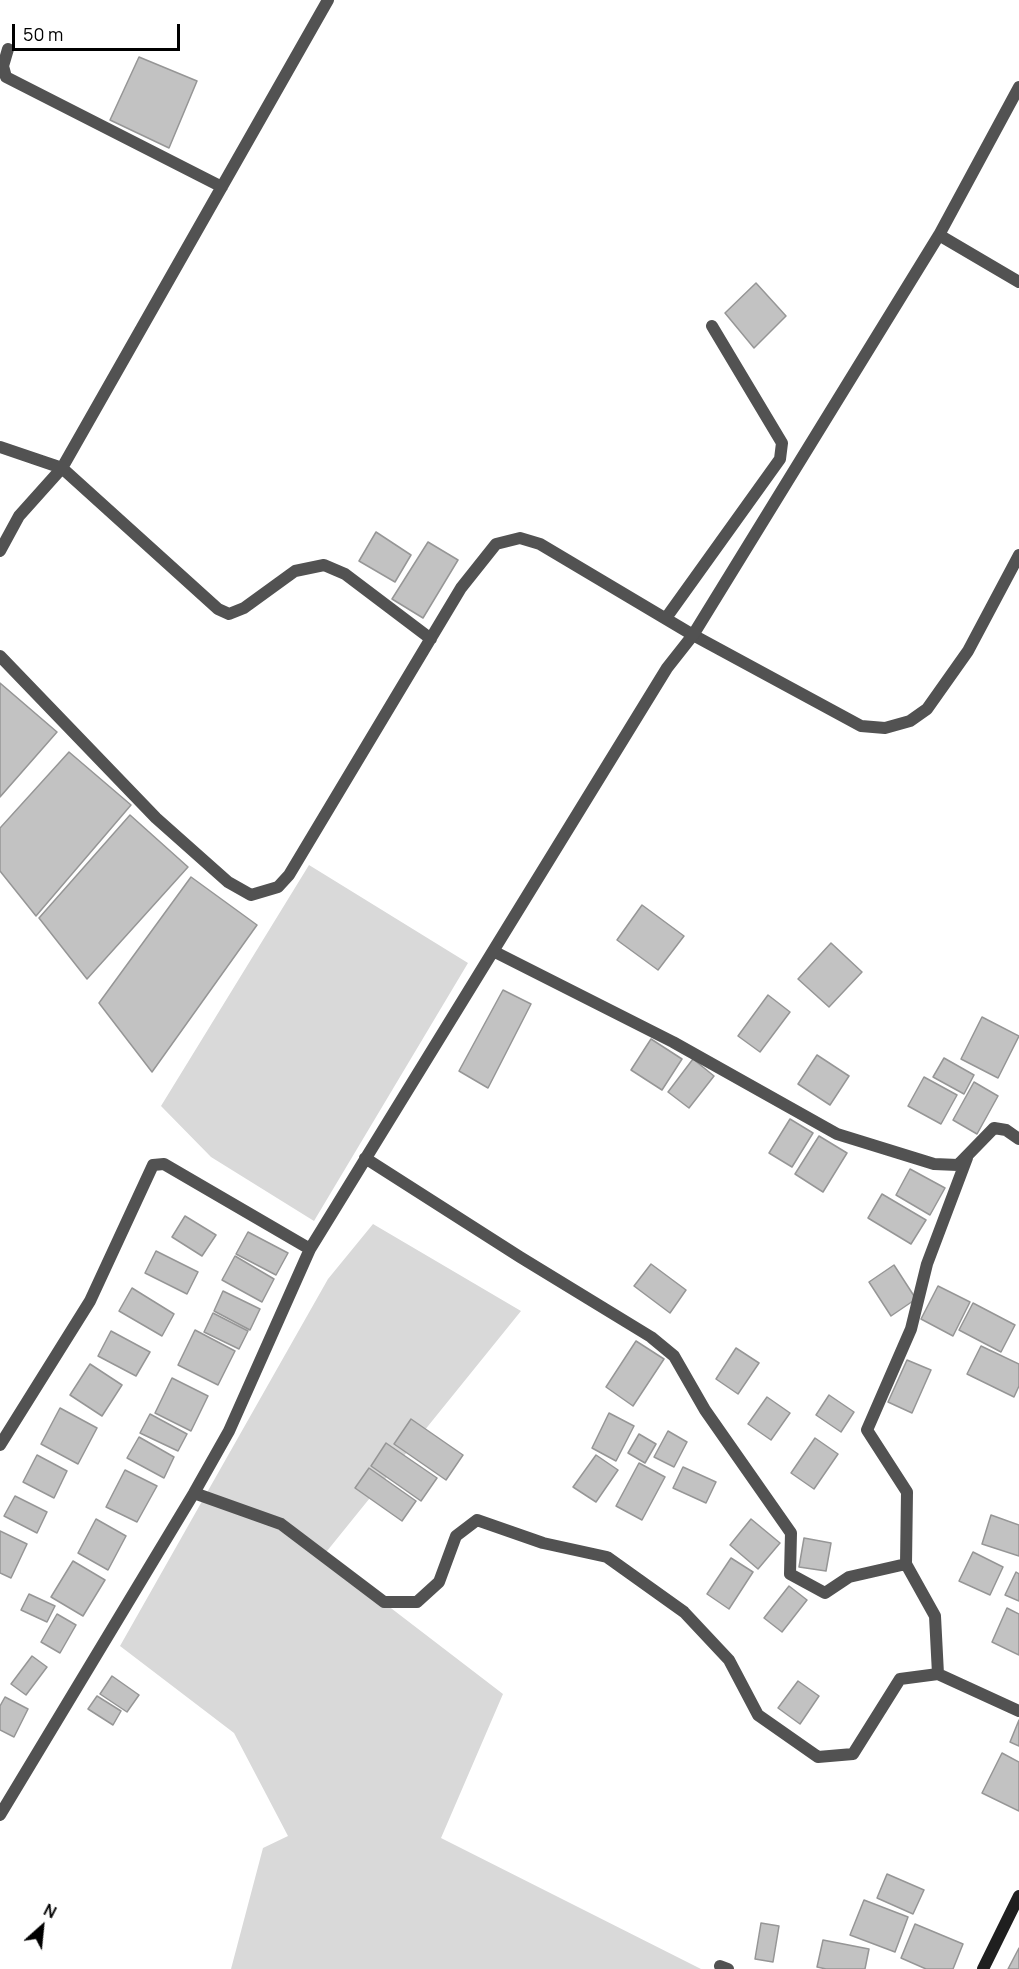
<!DOCTYPE html>
<html>
<head>
<meta charset="utf-8">
<style>
  body { margin:0 }
  #map { position:relative; width:1019px; height:1969px; overflow:hidden; background:#fff; font-family:Manrope,sans-serif }
  canvas { display:block }
  .north { position:absolute; left:12px; top:1897px; width:60px; height:60px; -webkit-text-stroke:4px #fff; paint-order:stroke; rotate:27deg; font-size:16px; font-weight:700; line-height:24px; text-align:center; color:#000 }
  .north::after { content:''; display:block; margin:auto; width:21px; height:27px; background:#000; clip-path:polygon(50% 0,100% 100%,50% 72%,0 100%) }
  .scale { position:absolute; left:12px; top:24px; width:168px; height:27px; box-sizing:border-box; border:3px solid #000; border-top:0; padding-left:8px; font-size:18px; line-height:21px; white-space:nowrap; color:#000; -webkit-text-stroke:4px #fff; paint-order:stroke }
</style>
</head>
<body>
<div id="map">
<canvas width="1019" height="1969"></canvas>
<div class="north">N</div>
<div class="scale">50 m</div>
</div>
<script>
const ctx = document.querySelector('canvas').getContext('2d');
ctx.lineJoin = 'round';
function fill(path, color) {
  ctx.fillStyle = color;
  ctx.fill(path, 'evenodd');
}
function trace(path, color, width, dash) {
  ctx.strokeStyle = color;
  ctx.lineWidth = width;
  ctx.lineCap = dash ? 'butt' : 'round';
  ctx.setLineDash(dash || []);
  ctx.stroke(path);
}
const green = new Path2D(`
  M309,865l159,98 -154,258 -103,-64 -50,-51z
  M373,1224l148,87 -198,245 180,138 -62,144 260,131h-470l32,-121 25,-12 -54,-103 -114,-87 208,-367z`);
const building = new Path2D(`
  M139,57l58,24 -28,67 -59,-28z
  M756,283l30,33 -32,32 -29,-35z
  M376,532l35,23 -16,27 -36,-21z
  M428,542l30,18 -35,58 -31,-19z
  M0,683l57,49 -57,65z
  M69,752l62,53 -95,111 -36,-45v-43z
  M130,815l58,52 -101,112 -48,-61z
  M191,877l66,48 -105,147 -53,-69z
  M642,905l42,31 -26,34 -41,-30z
  M831,943l31,29 -33,35 -31,-28z
  M503,990l28,14 -43,84 -29,-17z
  M768,995l22,17 -30,40 -22,-16z
  M982,1017l37,19 -21,42 -37,-19z
  M651,1039l31,20 -20,31 -31,-20z
  M817,1055l32,21 -19,29 -32,-21z
  M944,1058l30,17 -10,19 -31,-17z
  M693,1059l21,17 -25,32 -21,-16z
  M924,1077l33,18 -16,29 -33,-18z
  M974,1082l24,14 -21,38 -24,-14z
  M790,1119l23,14 -21,34 -23,-14z
  M819,1136l28,17 -24,39 -28,-18z
  M910,1169l35,19 -15,27 -34,-20z
  M882,1194l44,26 -15,24 -43,-26z
  M185,1216l31,19 -14,21 -30,-19z
  M248,1232l40,21 -12,22 -40,-21z
  M156,1251l42,21 -11,22 -42,-21z
  M235,1256l39,23 -12,23 -40,-22z
  M651,1264l35,26 -16,23 -36,-27z
  M894,1265l22,34 -25,17 -22,-34z
  M938,1286l32,16 -17,34 -32,-17z
  M132,1288l42,26 -12,22 -43,-25z
  M223,1291l37,18 -10,21 -36,-19z
  M973,1303l42,22 -14,27 -42,-22z
  M213,1313l35,18 -9,18 -35,-17z
  M195,1330l40,21 -17,34 -40,-20z
  M111,1331l39,21 -14,24 -38,-20z
  M636,1341l28,18 -31,47 -27,-19z
  M981,1346l38,18v22l-5,11 -47,-23z
  M736,1348l23,15 -21,31 -22,-15z
  M907,1360l24,10 -19,43 -24,-11z
  M90,1364l32,21 -20,31 -32,-21z
  M172,1378l36,18 -17,35 -36,-18z
  M829,1395l25,17 -13,20 -25,-17z
  M767,1397l23,16 -19,27 -23,-16z
  M60,1408l37,20 -19,36 -37,-20z
  M609,1413l25,13 -18,35 -24,-13z
  M150,1414l37,20 -9,17 -38,-18z
  M411,1419l52,36 -17,25 -52,-36z
  M668,1431l19,11 -13,25 -20,-10z
  M639,1434l17,10 -11,19 -17,-10z
  M139,1437l35,20 -10,21 -37,-20z
  M815,1438l23,16 -24,35 -23,-16z
  M386,1443l51,35 -16,23 -50,-35z
  M37,1455l30,16 -13,27 -31,-16z
  M596,1455l22,15 -22,32 -23,-15z
  M639,1463l26,14 -23,43 -26,-14z
  M683,1467l33,15 -10,21 -33,-15z
  M369,1468l47,33 -14,20 -47,-33z
  M125,1470l32,16 -20,36 -31,-15z
  M15,1496l32,16 -10,21 -33,-17z
  M991,1515l28,10v31l-37,-12z
  M96,1519l30,17 -18,34 -30,-17z
  M751,1519l29,24 -22,26 -28,-24z
  M0,1531l27,13 -16,34 -11,-5z
  M804,1538l27,5 -5,28 -27,-4z
  M973,1552l30,15 -13,28 -31,-14z
  M731,1558l22,14 -24,37 -22,-15z
  M73,1561l32,19 -22,36 -32,-19z
  M1016,1572l3,2v27l-14,-6z
  M789,1586l18,14 -25,32 -18,-14z
  M29,1594l26,12 -8,16 -26,-12z
  M1007,1608l12,6v41l-27,-13z
  M57,1614l19,11 -16,28 -19,-11z
  M32,1656l15,11 -21,28 -15,-11z
  M112,1676l27,19 -12,17 -27,-18z
  M798,1681l21,15 -19,28 -22,-16z
  M97,1696l24,15 -8,14 -25,-16z
  M5,1697l23,12 -14,28 -14,-7v-24z
  M1019,1720v26l-9,-4z
  M1002,1753l17,9v49l-37,-18z
  M887,1874l37,16 -11,24 -36,-16z
  M864,1900l44,17 -13,35 -45,-17z
  M761,1923l18,3 -6,36 -18,-3z
  M915,1924l48,20 -10,25h-27l-25,-11z
  M823,1940l46,9 -4,20h-39l-9,-2z
  M1019,1948v21h-11z`);
const lane = new Path2D(`
  M328,0l-266,468 156,141 11,5 15,-6 51,-37 29,-6 21,9 86,65
  M8,49l-5,17 3,11 216,110
  M0,447l62,21 -43,48 -19,35
  M666,618l114,-159 2,-16 -70,-117
  M0,656l156,162 72,64 23,13 27,-8 11,-12 172,-287 35,-44 24,-6 20,6 153,91 168,91 24,2 25,-7 17,-12 41,-58 51,-96`);
const street = new Path2D(`
  M939,235l80,47
  M493,951l180,91 164,92 97,30 24,1 36,-37 12,2 13,9
  M365,1158l155,99 131,80 23,19 31,54 86,123 -1,41 35,19 24,-16 57,-13
  M0,1445l90,-144 63,-136 11,-1 146,85
  M194,1493l87,31 103,78h33l22,-20 17,-46 21,-16 66,23 64,14 77,55 45,48 29,55 60,42 35,-3 47,-75 38,-5 81,37
  M938,1674l-3,-58 -29,-52 1,-72 -40,-62 44,-101 16,-65 40,-106
  M0,1815l194,-322 35,-62 81,-182 357,-581 26,-33 246,-400 80,-148
  M720,1966l8,3`);
const secondary = new Path2D(`
  M983,1969l36,-73`);
fill(green, '#d9d9d9');
fill(building, '#c2c2c2');
trace(building, '#969696', 1.5);
trace(lane, '#525252', 12);
trace(street, '#525252', 12);
trace(secondary, '#1f1f1f', 12);
</script>
</body>
</html>
